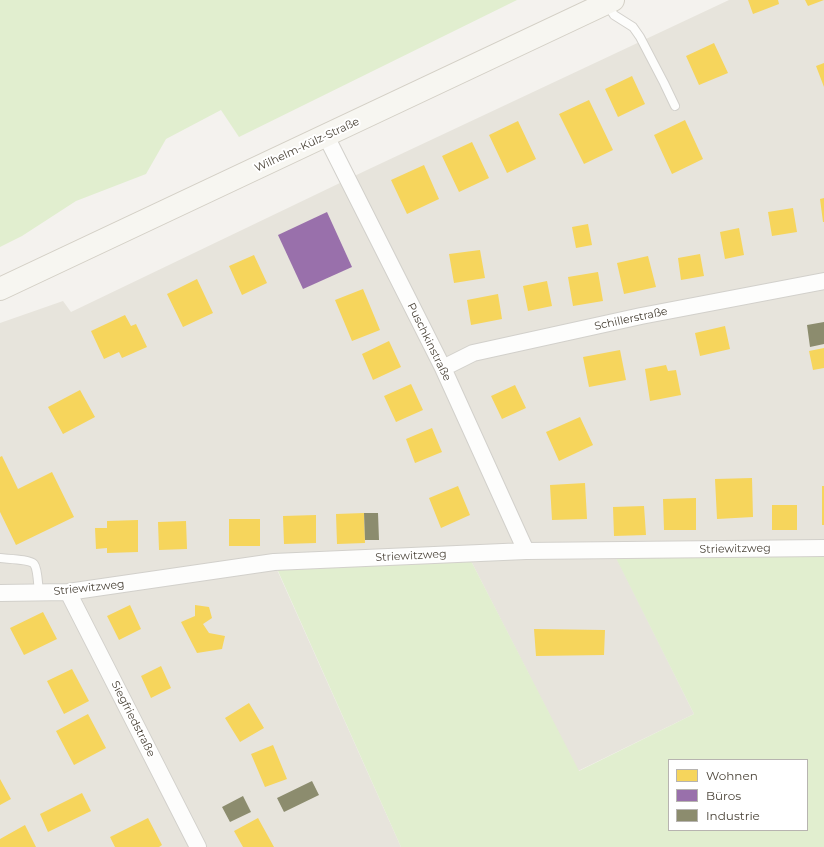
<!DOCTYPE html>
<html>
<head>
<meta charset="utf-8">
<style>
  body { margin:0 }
  #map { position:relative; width:824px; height:847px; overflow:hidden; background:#f4f2ee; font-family:Montserrat,sans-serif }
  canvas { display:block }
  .legend { position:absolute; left:668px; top:759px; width:140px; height:72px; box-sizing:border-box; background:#fff; border:1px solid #b7b4b0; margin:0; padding:5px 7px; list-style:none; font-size:12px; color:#4b4439 }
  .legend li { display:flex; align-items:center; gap:8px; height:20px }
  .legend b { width:20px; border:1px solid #b7b4b0 }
</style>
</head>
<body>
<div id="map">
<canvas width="824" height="847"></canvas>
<ul class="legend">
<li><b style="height:11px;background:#f6d55c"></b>Wohnen</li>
<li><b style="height:11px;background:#9970ab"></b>Büros</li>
<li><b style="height:11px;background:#8c8c6e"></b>Industrie</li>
</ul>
</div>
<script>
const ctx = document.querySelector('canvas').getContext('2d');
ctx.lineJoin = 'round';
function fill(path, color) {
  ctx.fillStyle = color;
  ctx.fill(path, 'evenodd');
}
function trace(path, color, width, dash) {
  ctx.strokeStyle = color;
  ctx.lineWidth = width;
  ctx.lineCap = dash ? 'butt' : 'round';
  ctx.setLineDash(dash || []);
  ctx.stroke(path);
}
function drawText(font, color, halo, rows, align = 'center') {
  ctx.font = font + ' Montserrat,sans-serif';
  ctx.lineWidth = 4;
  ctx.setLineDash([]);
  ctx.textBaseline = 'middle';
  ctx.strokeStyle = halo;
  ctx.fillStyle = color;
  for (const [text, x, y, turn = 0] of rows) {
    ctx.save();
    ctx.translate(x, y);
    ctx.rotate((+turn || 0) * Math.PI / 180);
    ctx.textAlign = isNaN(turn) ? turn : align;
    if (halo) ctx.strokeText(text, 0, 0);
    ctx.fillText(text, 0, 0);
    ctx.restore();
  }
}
const residential = new Path2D(`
  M729,0h95v548l-211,2 81,164 -116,57 -111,-218 -193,10 127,284h-401v-524l63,-22 8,11 296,-142z`);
const green = new Path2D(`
  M0,0h517l-278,137 -18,-27 -55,29 -20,35 -70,27 -54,35 -22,11z
  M824,548v299h-423l-127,-285 193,-9 112,218 115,-57 -82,-164zM669,760h138v70h-138z`);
const homes = new Path2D(`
  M748,0h30l1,4 -26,10z
  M805,0h19l-16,6z
  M714,43l14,30 -29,12 -13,-29z
  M824,63v24l-8,-21z
  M632,76l13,28 -27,13 -13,-28z
  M589,100l24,50 -29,14 -25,-50z
  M685,120l18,39 -31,15 -18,-39z
  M518,121l18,38 -29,14 -18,-38z
  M472,142l17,36 -30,14 -17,-36z
  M424,165l15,34 -32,15 -16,-34z
  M824,198v24h-1l-3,-23z
  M793,208l4,24 -25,4 -4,-24z
  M588,224l4,21 -16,3 -4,-21z
  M739,228l5,27 -19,4 -5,-27z
  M480,250l5,28 -31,5 -5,-29z
  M700,254l4,22 -23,4 -3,-22z
  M254,255l13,28 -25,12 -13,-29z
  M648,256l8,31 -32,7 -7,-31z
  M598,272l5,29 -30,5 -5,-29z
  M197,279l16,34 -30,14 -16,-33z
  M547,281l5,25 -24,5 -5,-25z
  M363,289l17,41 -28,11 -17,-41z
  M498,294l4,25 -31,6 -4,-25z
  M125,315l6,11 5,-2 11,23 -25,11 -3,-6 -15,7 -13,-28z
  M725,326l5,23 -30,7 -5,-23z
  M389,341l12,26 -28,13 -11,-26z
  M824,348v20l-11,2 -4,-19z
  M620,350l6,30 -37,7 -6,-30z
  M666,365l2,6 8,-1 5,25 -31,6 -5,-32z
  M411,384l12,26 -27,12 -12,-26z
  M515,385l11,23 -24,11 -11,-23z
  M80,390l15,27 -32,17 -15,-27z
  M580,417l13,28 -34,16 -13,-29z
  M432,428l10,24 -27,11 -9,-24z
  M2,456l16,33 34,-17 22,45 -58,28 -16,-33v-55z
  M752,478l1,39 -36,2 -2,-40z
  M585,483l2,36 -35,1 -2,-35z
  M458,486l12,29 -29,13 -12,-30z
  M822,486h2v39h-2z
  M696,498v32h-32l-1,-31z
  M772,505h25v25h-25z
  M644,506l2,29 -32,1 -1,-29z
  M364,513l1,30 -28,1 -1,-30z
  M316,515v28l-32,1 -1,-28z
  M229,519h31v27h-31z
  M138,520v32l-31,1v-5l-11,1 -1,-21h12v-7z
  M186,521l1,28 -28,1 -1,-28z
  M130,605l11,24 -22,11 -12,-24z
  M195,605l14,2 3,11 -9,6 6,9 16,3 -3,13 -25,4 -16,-31 14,-6z
  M43,612l14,27 -33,16 -14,-27z
  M534,629l71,1 -1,25 -68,1z
  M161,666l10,22 -20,10 -10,-22z
  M72,669l17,32 -25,13 -17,-33z
  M249,703l15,25 -24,14 -15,-24z
  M88,714l18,34 -32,17 -18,-34z
  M273,745l14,34 -22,8 -14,-33z
  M0,779l11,20 -11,6z
  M82,793l9,18 -43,21 -8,-18z
  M148,818l14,27 -3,2h-44l-5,-10z
  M258,818l16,29h-31l-9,-16z
  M25,825l11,22h-36v-8z`);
const offices = new Path2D(`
  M327,212l25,55 -49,22 -25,-54z`);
const industry = new Path2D(`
  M824,322v22l-14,3 -3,-22z
  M364,513h14l1,27h-14z
  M312,781l7,14 -35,17 -7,-14z
  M243,796l8,16 -21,10 -8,-15z`);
const lane = new Path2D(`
  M607,4l7,11 19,12 7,10 24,46 11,23
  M0,558c7,1 30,1 34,6 4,5 4,22 5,28`);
const street = new Path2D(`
  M326,136l117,232 83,183
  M443,368l30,-15 168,-37 183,-35
  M68,592l130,255
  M0,593l68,-1 206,-30 252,-11 298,-3`);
const secondary = new Path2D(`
  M0,289l613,-289`);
const streetNames = [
  ["Wilhelm-Külz-Straße",307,145,-25],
  ["Schillerstraße",631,319,-12],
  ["Puschkinstraße",429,342,64],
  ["Striewitzweg",735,549,-1],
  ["Striewitzweg",411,556,-3],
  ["Striewitzweg",89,588,-6],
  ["Siegfriedstraße",133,719,63]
];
fill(residential, '#e7e4dc');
fill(green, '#e1eecf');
fill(homes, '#f6d55c');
fill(offices, '#9970ab');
fill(industry, '#8c8c6e');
trace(lane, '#d2d0cb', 10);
trace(street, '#d2d0cb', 18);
trace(secondary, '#d3cfc5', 24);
trace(lane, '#fdfdfc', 8);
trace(street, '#fdfdfc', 16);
trace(secondary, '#f7f6f1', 22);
drawText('11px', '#4b4439', '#fff', streetNames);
</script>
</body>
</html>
